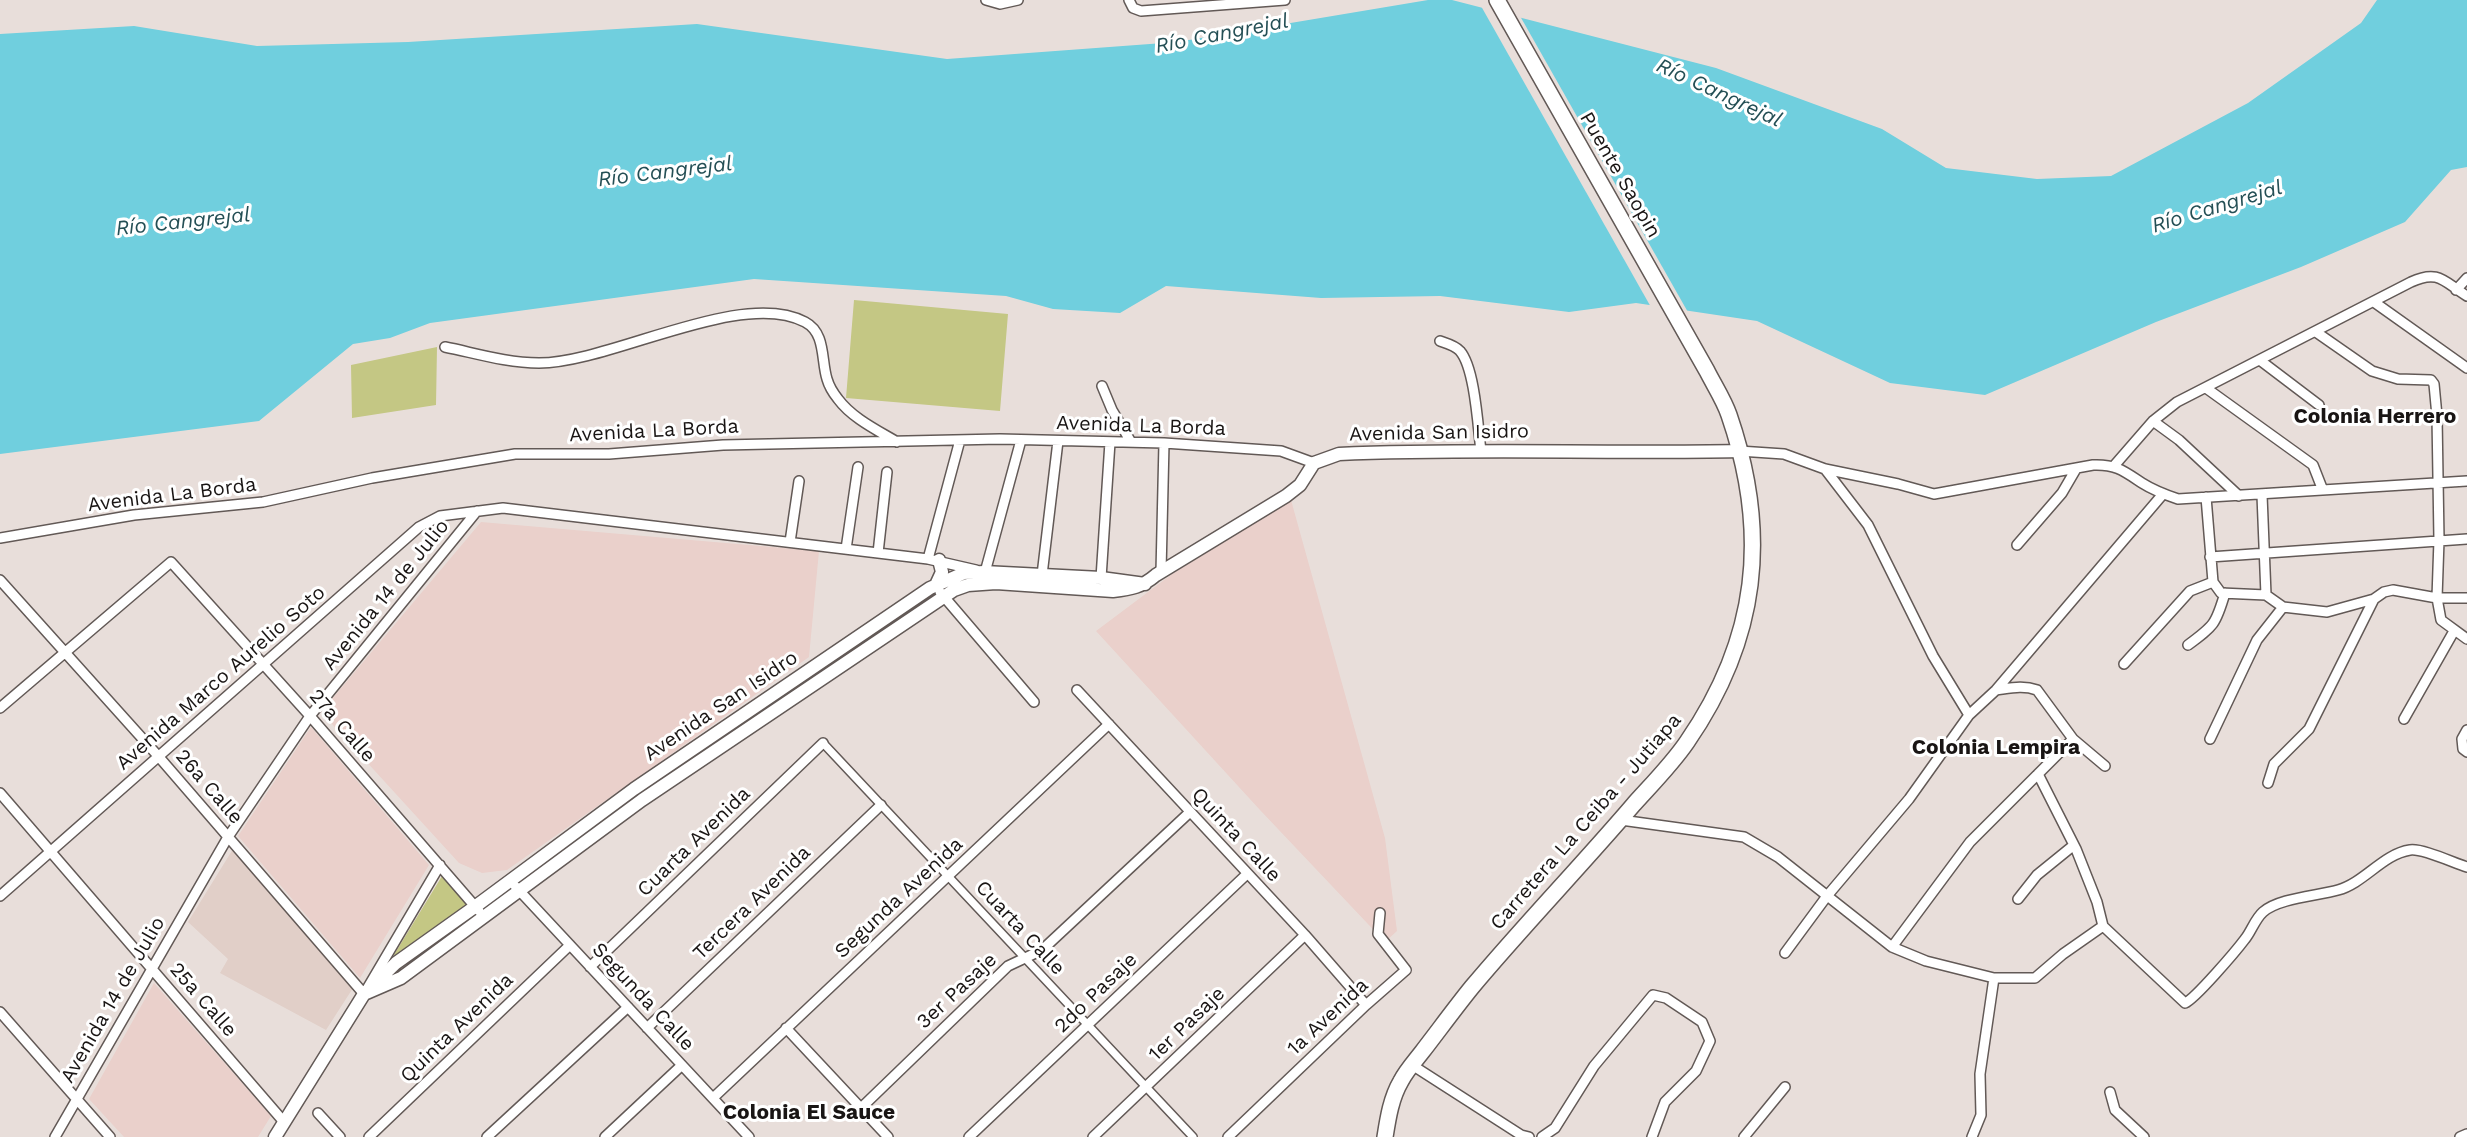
<!DOCTYPE html>
<html>
<head>
<meta charset="utf-8">
<style>
  body { margin:0 }
  canvas { display:block; background:#e8deda }
</style>
</head>
<body>
<canvas width="2467" height="1137"></canvas>
<script>
const ctx = document.querySelector('canvas').getContext('2d');
ctx.lineJoin = 'round';
function fill(path, color) {
  ctx.fillStyle = color;
  ctx.fill(path, 'evenodd');
}
function trace(path, color, width, dash) {
  ctx.strokeStyle = color;
  ctx.lineWidth = width;
  ctx.lineCap = dash ? 'butt' : 'round';
  ctx.setLineDash(dash || []);
  ctx.stroke(path);
}
function drawText(font, color, halo, rows, align = 'center') {
  ctx.font = font + ' "Work Sans",sans-serif';
  ctx.lineWidth = 6;
  ctx.setLineDash([]);
  ctx.textBaseline = 'middle';
  ctx.strokeStyle = halo;
  ctx.fillStyle = color;
  for (const [text, x, y, turn = 0] of rows) {
    ctx.save();
    ctx.translate(x, y);
    ctx.rotate((+turn || 0) * Math.PI / 180);
    ctx.textAlign = isNaN(turn) ? turn : align;
    if (halo) ctx.strokeText(text, 0, 0);
    ctx.fillText(text, 0, 0);
    ctx.restore();
  }
}
const built = new Path2D(`
  M233,849l120,139 -27,42 -106,-57 8,-14 -40,-37z`);
const education = new Path2D(`
  M1291,500l94,338 12,93 -12,11 -125,-132 -164,-179 76,-57z
  M481,522l338,29 -10,106 -302,213 -25,3 -23,-10 -138,-151z
  M311,727l118,138 -69,113 -122,-142z
  M154,983l117,133 -13,21h-134l-35,-38z`);
const green = new Path2D(`
  M854,300l154,14 -8,97 -154,-13z
  M437,347l-1,58 -84,13 -1,-53z
  M442,876l25,29 -78,58z`);
const water = new Path2D(`
  M1428,0h24l264,68 166,61 64,39 91,11 74,-3 137,-73 113,-80 16,-23h90v167l-16,3 -46,52 -104,45 -145,55 -171,73 -95,-12 -133,-62 -121,-18 -67,9 -129,-16 -119,2 -155,-12 -46,27 -67,-4 -47,-13 -252,-17 -324,44 -40,15 -37,6 -94,77 -259,33v-420l134,-8 123,20 151,-4 289,-18 250,35 230,-17z`);
const pier = new Path2D(`
  M1481,6l39,10 169,298 -37,-5z`);
const pedestrian = new Path2D(`
  M823,743l370,394`);
const minor = new Path2D(`
  M986,0l14,4 18,-4
  M1129,0l4,8 8,3 144,-11
  M2456,290l11,-12
  M2374,302l93,66
  M2316,332l56,39 26,8 33,1 3,4 3,32 2,124 -2,58 4,22 26,19
  M1440,341c6,2 16,5 20,10 15,17 18,77 21,100
  M445,347c30,6 62,16 94,16 72,0 202,-75 266,-41 21,11 16,38 22,57 2,7 7,15 11,20 14,19 39,31 59,43
  M2261,361l58,44
  M1102,386l10,24 19,32
  M2206,388l107,77 9,23
  M2153,421l26,19 60,56
  M1739,451l45,3 41,15 73,15 36,10 159,-29c23,-1 31,6 49,18 11,7 24,12 36,16l289,-18
  M2113,467l40,-46 24,-19 234,-120c28,-13 33,0 56,14
  M1825,469l43,56 65,131 36,59
  M2262,495l4,100
  M2206,497l7,85 8,11 45,2 17,12 44,5 47,-13 10,-7 9,-2 44,8h30
  M0,538l134,-23 129,-13 109,-24 143,-24h94l114,-9 277,-6 164,4 117,8 33,12
  M790,542l9,-61
  M2017,545l45,-52 14,-24
  M846,549l12,-82
  M878,553l9,-81
  M2210,557l257,-18
  M928,559l32,-119
  M1161,572l3,-129
  M1042,575l16,-134
  M984,576l37,-136
  M1101,578l9,-136
  M0,580l159,177 205,237 76,-129
  M940,592l94,110
  M2188,645c26,-19 28,-21 37,-52
  M2124,664l66,-73 23,-9
  M1077,690l228,245 61,70
  M1996,690c15,-2 27,-5 41,0l36,49 32,27
  M0,708l171,-146 139,154 169,195
  M2404,719l50,-88
  M2467,730l-5,9 1,10 4,3
  M2210,739l47,-99 26,-33
  M2038,774l38,75 21,53 6,24 82,77c10,-4 51,-52 60,-64 6,-7 10,-20 18,-27 16,-14 54,-16 75,-22 26,-7 45,-36 72,-40 12,-2 44,13 57,17
  M2268,783l6,-19 35,-35 65,-130
  M0,793l284,329
  M1621,820l123,17 34,20 114,90 34,14 68,17h41l28,-24 40,-28
  M515,886l234,251
  M0,896l419,-369 21,-11 63,-8 425,51 48,11
  M2018,899l19,-24 37,-30
  M1892,947l78,-105 103,-103
  M1785,953l42,-57 82,-97 60,-84 27,-25 167,-196
  M590,967l233,-224
  M0,1012l110,125
  M647,1028l234,-223
  M786,1028l102,109
  M1412,1065l109,70 8,2
  M2110,1092l5,18 29,27
  M713,1098l396,-374
  M861,1108l147,-142 34,-16 148,-138
  M318,1113l22,24
  M55,1137l173,-300 82,-121 167,-205
  M369,1137l201,-192
  M487,1137l141,-130
  M605,1137l77,-72
  M969,1137l278,-263
  M1093,1137l212,-202
  M1228,1137l138,-132 40,-35 -28,-36 2,-21
  M1542,1137l13,-9 39,-62 59,-71 13,3 36,24 8,19 -14,30 -31,31 -13,35
  M1744,1137l41,-50
  M1972,1137l9,-22 -1,-41 14,-96
  M2460,1137l7,-3`);
const tertiary = new Path2D(`
  M936,585l6,-13 -3,-12
  M364,994l37,-16 241,-178 312,-210 14,-5 28,-2 117,8c18,-2 29,-4 43,-16l130,-79 14,-11 14,-22 25,-9c133,-6 267,0 400,-3
  M275,1137l89,-143 32,-31 80,-57 158,-117 296,-201 34,-15 20,-1 117,6 44,6`);
const primary = new Path2D(`
  M1385,1137c3,-19 6,-39 16,-56 5,-10 14,-20 21,-29 17,-22 33,-44 50,-65 52,-62 109,-121 162,-183 18,-20 38,-40 53,-62 71,-103 83,-208 42,-327 -5,-15 -15,-30 -22,-44l-210,-371`);
const streetNames = [
  ["Puente Saopin",1620,175,60],
  ["Avenida La Borda",1141,426,2],
  ["Avenida La Borda",654,431,-3],
  ["Avenida San Isidro",1439,433,-1],
  ["Avenida La Borda",172,495,-7],
  ["Avenida 14 de Julio",386,595,-51],
  ["Avenida Marco Aurelio Soto",221,678,-41],
  ["Avenida San Isidro",721,706,-34],
  ["27a Calle",342,726,49],
  ["26a Calle",209,787,49],
  ["Carretera La Ceiba - Jutiapa",1586,822,-49],
  ["Quinta Calle",1236,835,47],
  ["Cuarta Avenida",694,842,-44],
  ["Segunda Avenida",899,898,-43],
  ["Tercera Avenida",752,903,-44],
  ["Cuarta Calle",1020,928,47],
  ["3er Pasaje",957,991,-43],
  ["2do Pasaje",1096,993,-44],
  ["Segunda Calle",643,997,47],
  ["Avenida 14 de Julio",113,1000,-60],
  ["25a Calle",203,1000,49],
  ["1a Avenida",1328,1017,-43],
  ["1er Pasaje",1187,1024,-44],
  ["Quinta Avenida",457,1028,-44]
];
const waterNames = [
  ["Río Cangrejal",1222,34,-11],
  ["Río Cangrejal",1719,93,25],
  ["Río Cangrejal",665,172,-7],
  ["Río Cangrejal",2217,207,-17],
  ["Río Cangrejal",183,222,-6]
];
const neighbourhoodNames = [
  ["Colonia Herrero",2375,417],
  ["Colonia Lempira",1996,748],
  ["Colonia El Sauce",809,1113]
];
fill(built, '#e1cfc8');
fill(education, '#ead0cb');
fill(green, '#c4c784');
fill(water, '#70cfde');
fill(pier, '#e8deda');
trace(pedestrian, '#625956', 10);
trace(minor, '#625956', 12);
trace(tertiary, '#625956', 15);
trace(primary, '#625956', 18);
trace(pedestrian, '#fff', 7);
trace(minor, '#fff', 9);
trace(tertiary, '#fff', 12);
trace(primary, '#fff', 15);
drawText('20px', '#191514', '#fff', streetNames);
drawText('italic 21px', '#244f55', '#fff', waterNames);
drawText('bold 21px', '#191514', '#fff', neighbourhoodNames);
</script>
</body>
</html>
